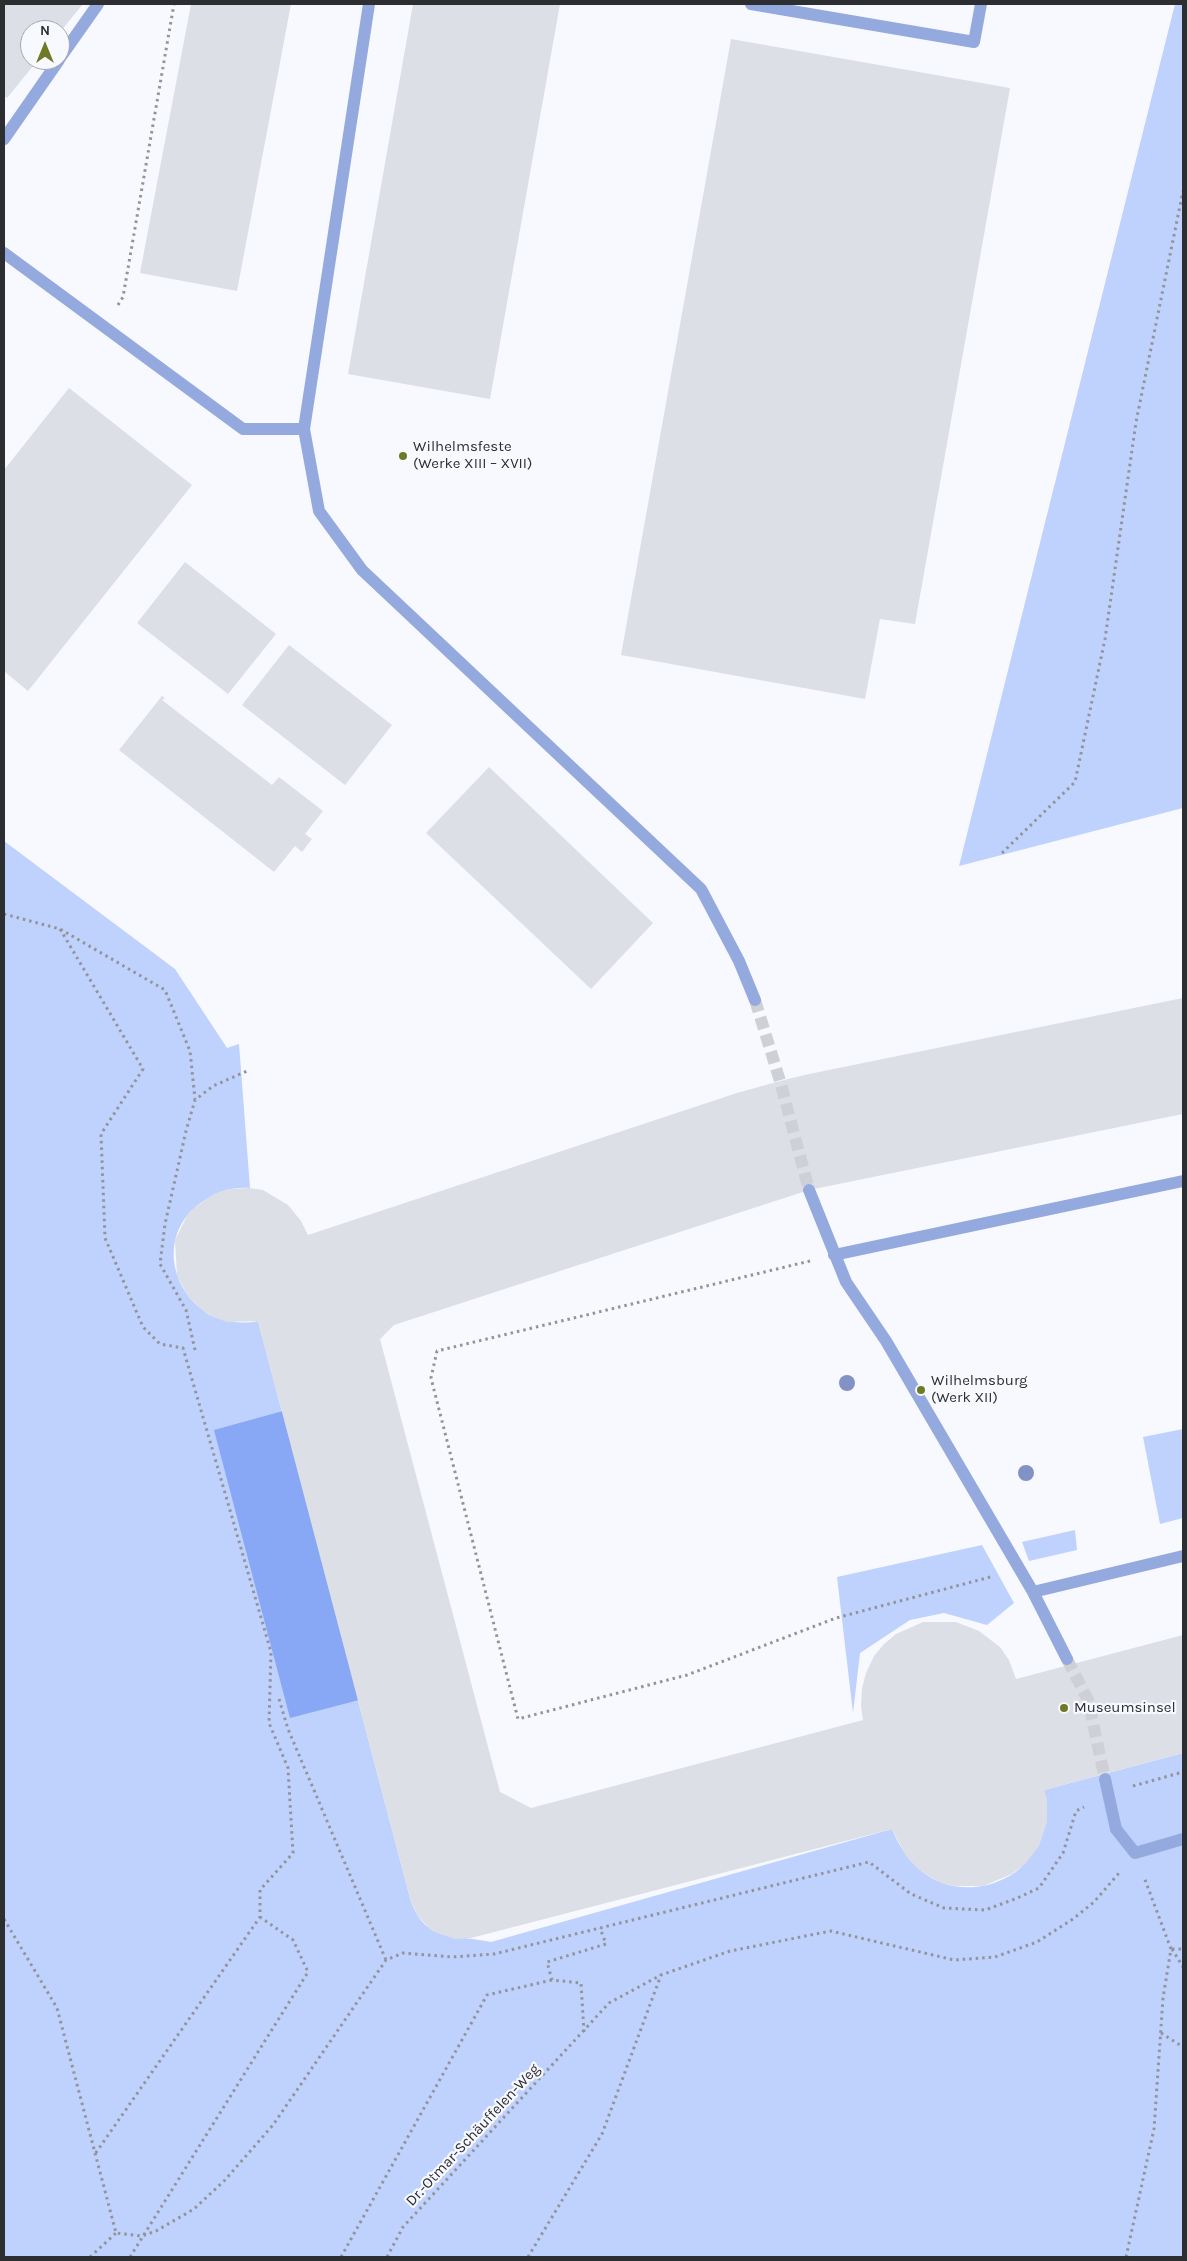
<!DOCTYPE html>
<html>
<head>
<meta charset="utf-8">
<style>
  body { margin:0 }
  #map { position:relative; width:1187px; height:2261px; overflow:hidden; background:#f7f9ff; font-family:Karla,sans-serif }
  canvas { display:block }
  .frame { position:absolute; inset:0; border:5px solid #2d2e31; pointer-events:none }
  .north { position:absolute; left:20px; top:20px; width:50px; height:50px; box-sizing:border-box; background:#f7f9ff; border:1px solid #a6a8ad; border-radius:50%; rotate:0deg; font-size:14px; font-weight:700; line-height:20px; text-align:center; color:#2d2e31 }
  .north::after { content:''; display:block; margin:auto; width:18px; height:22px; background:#6e7a26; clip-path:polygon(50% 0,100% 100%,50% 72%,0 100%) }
</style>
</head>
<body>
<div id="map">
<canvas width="1187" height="2261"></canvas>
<div class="frame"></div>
<div class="north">N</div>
</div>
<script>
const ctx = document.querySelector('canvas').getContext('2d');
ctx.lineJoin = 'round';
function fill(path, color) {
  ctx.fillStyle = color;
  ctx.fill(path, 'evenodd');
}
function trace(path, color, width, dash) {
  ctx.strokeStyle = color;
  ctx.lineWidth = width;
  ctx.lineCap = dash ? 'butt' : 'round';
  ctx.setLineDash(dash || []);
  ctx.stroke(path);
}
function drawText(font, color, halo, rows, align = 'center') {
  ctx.font = font + ' Karla,sans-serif';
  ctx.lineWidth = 4.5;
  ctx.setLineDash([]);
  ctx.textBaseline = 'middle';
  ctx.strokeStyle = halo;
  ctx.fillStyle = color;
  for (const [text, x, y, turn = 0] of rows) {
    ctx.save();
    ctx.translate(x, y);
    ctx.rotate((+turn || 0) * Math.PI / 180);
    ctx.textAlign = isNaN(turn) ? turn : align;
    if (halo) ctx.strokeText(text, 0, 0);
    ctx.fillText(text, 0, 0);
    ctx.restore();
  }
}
const green = new Path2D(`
  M1175,4h8v804l-224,58z
  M4,841l171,128 52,79 12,-4 11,144c-15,-1 -30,2 -43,11 -67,39 -24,137 51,122l152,577c14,45 44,36 81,44l401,-113c17,42 52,68 99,55 12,-4 25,-10 33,-20 5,-5 8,-14 11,-20 11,-21 15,-31 9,-54l139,-37v504h-1179z
  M1183,1429v89l-23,6 -17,-87z
  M1075,1530l2,20 -48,11 -7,-19z
  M982,1545l32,58 -27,22 -43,-12 -34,7 -50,33 -7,60 -16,-136z`);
const water = new Path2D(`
  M283,1411l76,289 -69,18 -76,-288z`);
const building = new Path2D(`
  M4,4h79l-23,28v-2h-30v30h8l-31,38 -3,-2z
  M191,4h100l-54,287 -97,-18z
  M413,4h147l-70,395 -142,-25z
  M731,39l279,49 -95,536 -35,-5 -15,80 -244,-44z
  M69,388l123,97 -164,206 -24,-20v-201z
  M185,562l91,72 -48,60 -91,-71z
  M289,645l103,80 -47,60 -103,-80z
  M162,696l3,2 -3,2 110,85 7,-8 44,34 -18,23 7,5 -10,13 -7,-6 -21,26 -155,-122z
  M489,767l164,156 -62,66 -165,-156z
  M1183,998v116l-374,76 -415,135 -14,14 120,453 31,16 332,-88 -2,-14 1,-18 4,-15 8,-17 10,-12 12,-10 27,-12h33l23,9 21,16 9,13 7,19 167,-44v118l-139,37 3,10v22l-8,24 -14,18 -13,10 -29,12h-29l-13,-3 -12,-7 -12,-8 -11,-12 -14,-27 -421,109 -16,1 -23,-8 -15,-16 -7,-17 -152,-577 -31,1 -19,-7 -19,-17 -12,-22 -2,-36 14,-28 25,-18 14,-5 22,-1 13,2 25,15 13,16 7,14 429,-142 43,-12 29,-7z`);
const minorTunnel = new Path2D(`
  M755,1000l25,81 29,109
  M1067,1659l21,41 17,79`);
const path = new Path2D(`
  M118,305l5,-8 51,-293
  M1002,853l73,-71 30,-143 31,-217 47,-231
  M4,914l56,15 105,61 25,61 5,48
  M60,929l83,140 -42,65 4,104 38,89 17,17 23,4 88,304 -2,71 19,45 5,85 -33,37v27l-165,237
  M810,1261l-373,90 -6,27 87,341 169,-44 149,-57 158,-42
  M195,1350l-9,-40 -26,-46 5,-40 21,-93 9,-31 18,-14 34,-15
  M279,1699l9,30 98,231
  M1133,1786l50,-14
  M4,1919l53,89 59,225 26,3 14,-5 38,-22 31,-29 48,-55 113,-165 17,-7 49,4 42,-3 375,-92 42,32 33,14 41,2 30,-11 24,-11 24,-35 13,-42 8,-4
  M1172,1949l11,18
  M1172,1949h11
  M584,2032l-3,-49 -29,-3 -5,-18 59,-18 -6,-16
  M1161,2033l22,14
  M90,2257l26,-24
  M130,2257l178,-285 -15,-32 -33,-23
  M341,2257l146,-262 65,-15
  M387,2257l16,-30 206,-224 52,-28 69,-24 101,-20 123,29 41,-3 42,-15 36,-23 21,-17 25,-29
  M528,2257l74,-123 59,-159
  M1126,2257l28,-128 9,-131 8,-49 -27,-72`);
const minor = new Path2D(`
  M369,4l-65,425 15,82 43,59 339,319 38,72 16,39
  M751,4l223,38 7,-38
  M60,58l38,-54
  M4,139l55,-79
  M4,253l239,176h61
  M809,1190l37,92 40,59 147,251 34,67
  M834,1255l349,-74
  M1033,1592l150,-36
  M1116,1829l19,24 48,-14`);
const minorBridge = new Path2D(`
  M1105,1779l11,50`);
const trees = [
  [847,1383],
  [1026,1473]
];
const markers = [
  [403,456,5,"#6e7a26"],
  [921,1390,5,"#6e7a26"],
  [1064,1708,5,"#6e7a26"]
];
const poiNames = [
  ["Wilhelmsfeste",413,447],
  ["(Werke XIII – XVII)",413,464],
  ["Wilhelmsburg",931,1381],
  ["(Werk XII)",931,1398],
  ["Museumsinsel",1074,1708]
];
const streetNames = [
  ["Dr.-Otmar-Schäuffelen-Weg",473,2135,-47]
];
fill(green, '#bfd1fd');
fill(water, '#88a8f6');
fill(building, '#dcdfe6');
trace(minorTunnel, '#cfd0d6', 12, [12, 6]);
trace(path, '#939499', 3, [2.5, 4]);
trace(minor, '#94aadf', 12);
trace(minorBridge, '#94aadf', 12);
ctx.fillStyle = '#8292c5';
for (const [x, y] of trees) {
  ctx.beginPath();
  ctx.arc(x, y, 8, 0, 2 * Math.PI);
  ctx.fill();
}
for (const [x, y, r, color] of markers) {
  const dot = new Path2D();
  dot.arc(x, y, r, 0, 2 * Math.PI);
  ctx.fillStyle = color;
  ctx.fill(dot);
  trace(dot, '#f7f9ff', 2);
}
drawText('15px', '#2d2e31', '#f7f9ff', poiNames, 'left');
drawText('15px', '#2d2e31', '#f7f9ff', streetNames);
</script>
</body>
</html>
